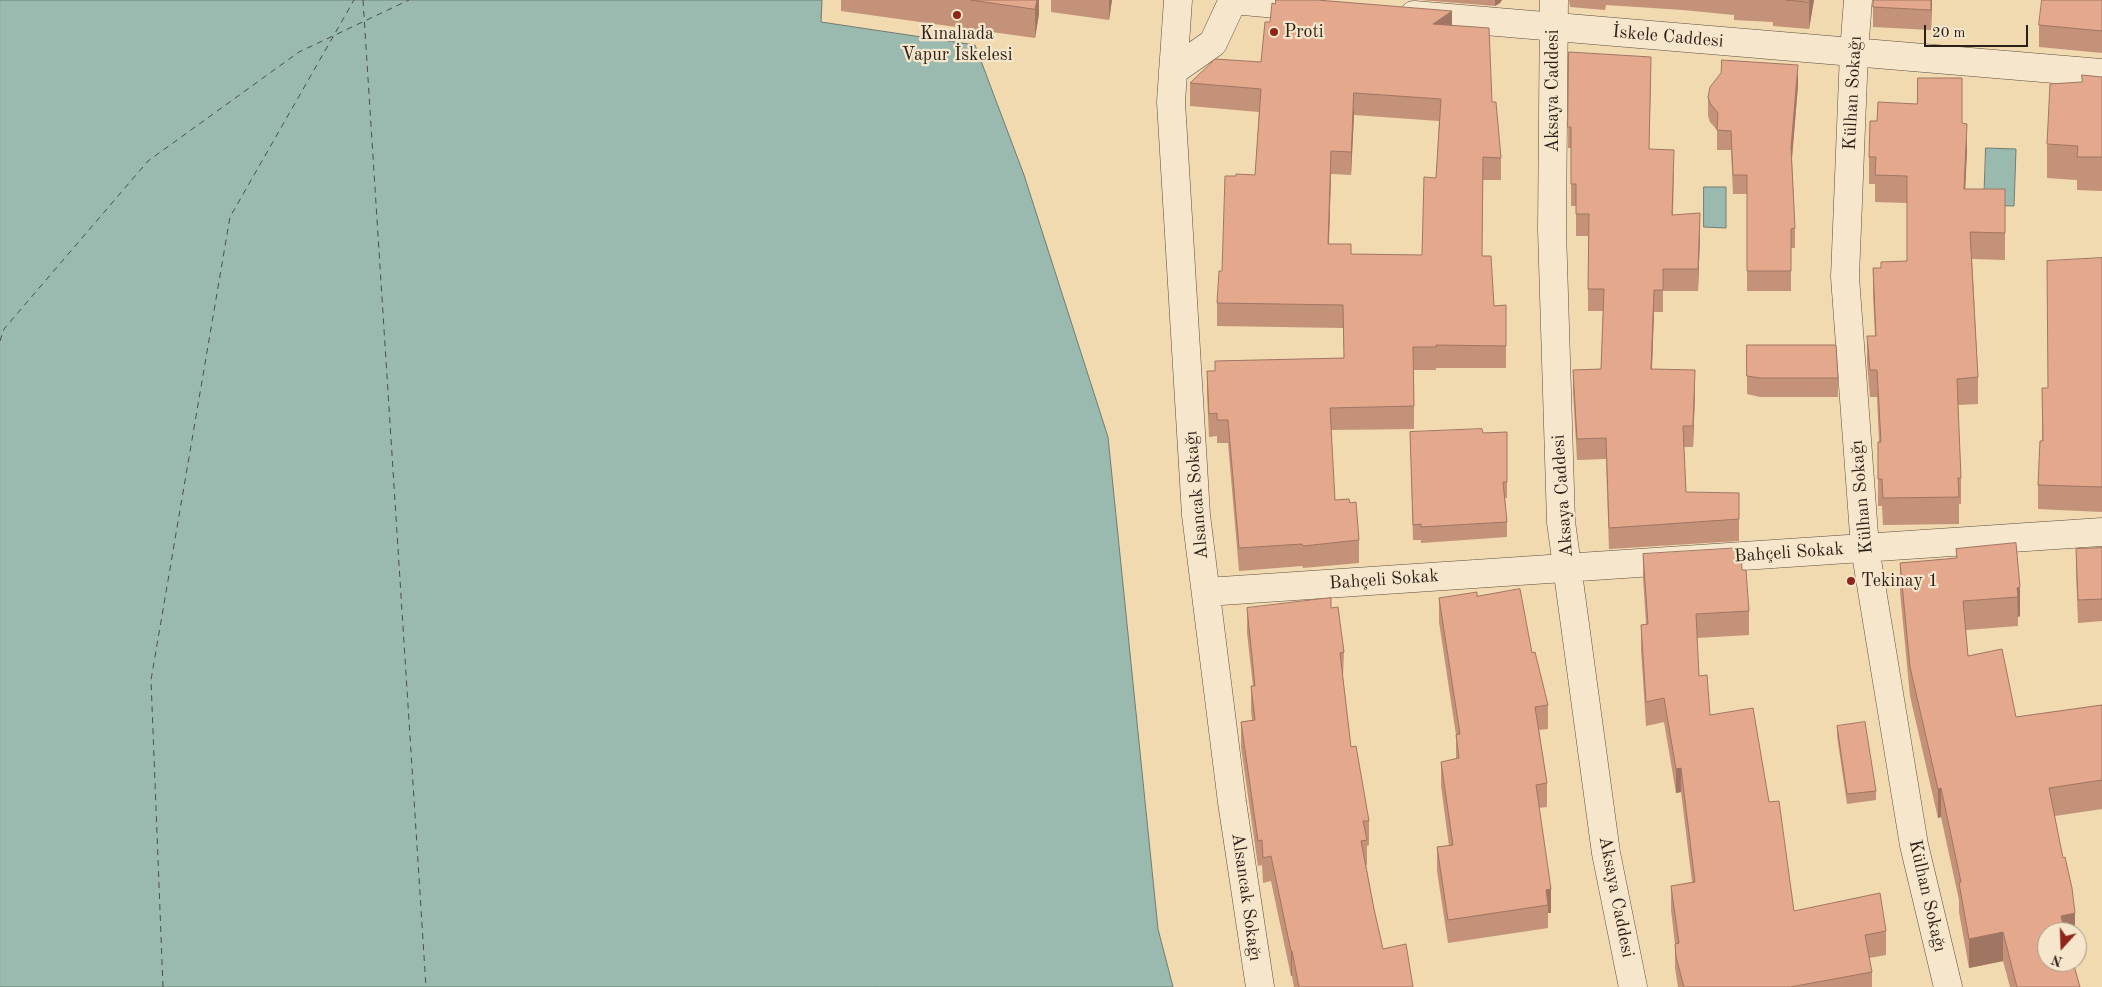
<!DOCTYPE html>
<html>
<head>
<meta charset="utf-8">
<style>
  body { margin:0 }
  #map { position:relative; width:2102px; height:987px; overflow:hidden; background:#f1d9b0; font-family:"Old Standard TT",serif }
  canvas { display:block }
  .north { position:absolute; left:2037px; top:922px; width:50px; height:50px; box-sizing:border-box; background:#f6e6cc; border:1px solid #a59784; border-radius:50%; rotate:200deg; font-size:14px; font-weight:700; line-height:20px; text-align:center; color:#2b2018 }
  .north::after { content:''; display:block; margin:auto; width:18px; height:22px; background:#8f2418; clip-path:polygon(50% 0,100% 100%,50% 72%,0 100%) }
  .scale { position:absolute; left:1924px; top:25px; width:104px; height:22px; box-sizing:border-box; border:2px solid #2b2018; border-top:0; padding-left:6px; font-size:15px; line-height:18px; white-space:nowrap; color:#2b2018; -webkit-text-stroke:4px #f6e6cc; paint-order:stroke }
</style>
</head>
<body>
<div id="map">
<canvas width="2102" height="987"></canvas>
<div class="north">N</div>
<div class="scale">20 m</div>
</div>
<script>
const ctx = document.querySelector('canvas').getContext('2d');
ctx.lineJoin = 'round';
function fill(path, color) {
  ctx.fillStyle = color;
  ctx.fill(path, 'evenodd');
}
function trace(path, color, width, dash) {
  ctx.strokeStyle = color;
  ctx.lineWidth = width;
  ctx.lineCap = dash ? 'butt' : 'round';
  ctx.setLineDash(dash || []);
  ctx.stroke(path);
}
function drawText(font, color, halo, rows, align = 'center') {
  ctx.font = font + ' "Old Standard TT",serif';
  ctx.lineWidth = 4.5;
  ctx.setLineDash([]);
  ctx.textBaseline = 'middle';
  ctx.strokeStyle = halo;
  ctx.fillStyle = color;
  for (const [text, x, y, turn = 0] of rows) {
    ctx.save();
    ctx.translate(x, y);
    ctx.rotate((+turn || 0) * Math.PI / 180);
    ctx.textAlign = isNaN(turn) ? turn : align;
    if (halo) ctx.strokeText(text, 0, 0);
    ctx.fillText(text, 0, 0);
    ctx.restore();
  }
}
const water = new Path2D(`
  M0,0h822l-1,22 154,23 49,130 84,262 50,492 15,58h-1173z
  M1986,148l30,1 -2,57 -30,-1z
  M1704,187h22v41l-22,-1z`);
const ferry = new Path2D(`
  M363,0l63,987
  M0,341l4,-12 144,-168 151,-109 110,-52
  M163,987l-12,-307 79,-463 124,-217`);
const minor = new Path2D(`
  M1178,0l-7,102 25,413 36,287 28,185
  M1233,0l76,7
  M1554,0l-2,230 9,292 45,331 27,134
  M1858,0l-4,52 -9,225 20,271 49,297 34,142
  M1414,15l688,58
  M1173,71l40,-28 20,-43
  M1206,592l896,-60`);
const wall = new Path2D(`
  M841,0h198v14l-4,24 -194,-27z
  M1051,0h61l-3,20 -58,-8z
  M1420,0h82l-2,3 -5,3z
  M1569,0h245l-5,29 -36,-3v-4l-39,-2v-5l-51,-5 -77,-5 -1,5 -35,-3z
  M1932,0l-1,30 -58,-3v-20z
  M2102,0v53l-63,-6v-22z
  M1270,22l182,3 40,77 9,56v22h-18l-1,76 12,50 12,-1v63h-70v2h-22v59l-83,1 4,70 24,40v23l-56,5 -1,-2 -63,5 -11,-128h-11v-7l-8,1 -2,-43v-23h8v-10l129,-3 -1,-30 -126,-2v-23l19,-127 19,-1 4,-63 -69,-6v-23l71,-21zM1354,115l85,6 -3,57 -14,77 -71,-1 -22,-10 2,-70 20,1z
  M1569,52l82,27 -2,70 25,23 -1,43 27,20 -2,56h-35v21h-9l-2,57 43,22 -2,56h-9l2,45 53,27v22l-130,8 -3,-90 -29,1 -4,-68v-22l28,-1 2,-58h-15v-75h-12v-30h-5v-58h-3z
  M2102,77v114l-25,-1v-10l-30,-2v-34l35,-62z
  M1798,85l-6,75 3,68v20h-4v43h-44v-97h-14l-2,-44h-14v-20l-7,-8 -2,-6v-19z
  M1877,121l85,2 5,28 -2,38h40v71l-33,-1 6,118v27l-20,1 3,73v26h-2v20l-76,1 -1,-19h-4v-64h1l-2,-45h-7l-3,-34v-27h8l-2,-41v-27h8l26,-7v-58l-32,-1v-18h-6v-27z
  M2102,258v254l-64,-3v-24l4,-44v-53h6z
  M1747,345l91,33v19h-78l-13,-3z
  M1410,432l73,1 24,-1v66h-2l2,24v15l-86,6v-3h-8z
  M2016,543l4,73 -2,1v9l-52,4 2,26 48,61 86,-12v104l-47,7 20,116h-28l33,55h-70l-7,-26 -34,7 -10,-56v-12l-18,-83 -3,1 -28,-122 -10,-104v-29l56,-5v-9z
  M2102,548v73l-24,2 -2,-51v-23z
  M1643,554l99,16 7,41v24l-52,3 2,38 11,39 59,87 25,109 92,20v24l-17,3 3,14v15h-194l-3,-19v-24l-4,-34v-24l21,-4 -11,-90 -5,1 -12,-71 -18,4 -5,-77v-24l5,-1 -3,-46z
  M1477,596l55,57 16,52v24l-9,1 8,53v24l-8,1 12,105h-3v15l-100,15 -11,-72v-24l12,-1 -8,-60v-24l15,-3v-24l-17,-113v-24z
  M1247,608h84l13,44 -1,25 8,70 18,74v24l-2,1v19h-1l8,44 9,40 30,38h-119l-2,-11h-1l-20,-95 -8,2 -1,-18 -4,1 -17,-119v-25l11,-2 -1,-9v-25h2l-6,-53z
  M1837,726l39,65v9l-29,4 -10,-68z`);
const shadedWall = new Path2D(`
  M1037,0h2v14l-4,24v-29z
  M1109,0h3l-3,20z
  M1495,0h7l-2,3 -5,3z
  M1810,0h4l-5,29v-27z
  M1931,0h1l-1,30z
  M1452,11v23l-19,-10z
  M1798,65v20l-7,83v-20z
  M1354,93v22l-3,60v-23z
  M1967,124v27l-3,65v-27z
  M1331,151v23l-3,93v-23z
  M1700,213v22l-2,56v-22z
  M1654,290v22l-3,79v-22z
  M1695,370v21l-2,56v-21z
  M2020,587v29l-2,1 -1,-29z
  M1681,768v24l-5,1v-24z
  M1941,788v29l-3,1v-29z
  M1551,889v24h-3v-8l-2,-15z
  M2075,913v19h-14v-16z
  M2003,932v29l-34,7v-29z
  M1291,951h1v25h-1z`);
const building = new Path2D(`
  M971,0h66l-2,9z
  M1276,0h41l135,11 -19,13 56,4 3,74h4l5,56 -18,-1 -1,99h9l3,50 12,-1v41l-70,-1v2h-23l1,59 -84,2 5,92 14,-1 1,4 6,-1 3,38 -56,6 -1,-2 -63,4 -11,-128h-11v-7l-8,1 -2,-43h8v-10l129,-3 -1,-53 -126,-2 2,-32h3l3,-95h11v-2l19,1 6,-86 -71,-6 25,-24 46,3 4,-40h5l2,-19 3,1zM1354,93l87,6 -5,79 -12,-1 -2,78 -71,-1v-10h-23l3,-93 20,1z
  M1786,0h24l-1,2z
  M1874,0h57v10l-58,-3z
  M2042,0h60v31l-63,-6z
  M1569,52l82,5 -2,92 25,1 -2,65 28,-2 -2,56h-35v21h-9l-3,79 44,1 -2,56h-10l3,66 53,1v26l-130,9 -3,-90 -29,1 -4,-69 28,-1 3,-80h-16l1,-75h-13v-30h-5v-57h-3z
  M1722,60l76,5 -7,83 4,80 -4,1v42h-44v-96h-14l-2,-44 -14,-1 1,-17 -8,-10 -2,-6 2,-10 11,-14z
  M2082,75l20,2v80h-25l1,-11 -31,-2 3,-60 32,-2z
  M1918,78h44v45l5,1 -3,65h41v44l-35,-1 8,145 -21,2 4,99h-3l1,19 -76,1 -1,-19h-4v-37h3l-4,-72h-7l-3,-34h9l-3,-68h8v-6l26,-1v-85l-32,-1 1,-18h-7l1,-36h7l1,-19 39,2z
  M2102,258v229l-64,-2 2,-44h3l-1,-53h6l-1,-127z
  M1747,345h89l2,33h-78l-13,-2z
  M1482,429l1,4 24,-1v50h-4l4,40 -86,5v-3l-8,1 -3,-93z
  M2016,543l4,44 -3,1 1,9 -55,4 5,55 34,-7 14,68 86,-12v75l-53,8 14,70 2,-1 7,31 3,25 -14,3 4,16h-18v30h26l7,25h-63l-14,-55 -34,7 -10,-56 2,-1 -20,-94 -3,1 -28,-122 -10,-104 57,-5 -1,-9z
  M1741,548l1,22h4l3,41 -53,3 3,62 8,-1 3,40 43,-7 16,94 10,-1 15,110 86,-18 6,38 -21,4 7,37 -82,15h-106l-8,-30 -1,-13 4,-1 -8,-57 24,-4 -14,-114 -5,1 -12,-71 -18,4 -5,-77 7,-1 -5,-70z
  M2102,548v51l-24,1 -2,-51z
  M1520,589l12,64 3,-1 13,53 -13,2 12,76 -11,2 15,104 -5,1 2,15 -100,15 -11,-73 16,-2 -12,-83 18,-4 -3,-23 4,-1 -21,-136 38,-6v4z
  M1331,598v10l7,-1 6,45 -4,1 11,94 5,-1 13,75h-6l4,19 -6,1 13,68 9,40 23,-5 7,43h-114l-7,-36h-1l-20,-95 -8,2 -1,-18 -4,1 -17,-119 14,-2 -4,-34h4l-8,-78z
  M1865,722l11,69 -29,3 -10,-68z`);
const markers = [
  [957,15,5,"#8f2418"],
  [1274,32,5,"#8f2418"],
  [1851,581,5,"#8f2418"]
];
const poiNames = [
  ["Proti",1284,32],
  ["Kınalıada",957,34,"center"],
  ["Vapur İskelesi",957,55,"center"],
  ["Tekinay 1",1861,581]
];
const streetNames = [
  ["İskele Caddesi",1668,37,5],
  ["Aksaya Caddesi",1553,91,-90],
  ["Külhan Sokağı",1853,93,-87],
  ["Alsancak Sokağı",1197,495,-95],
  ["Aksaya Caddesi",1563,496,-94],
  ["Külhan Sokağı",1862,497,-95],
  ["Bahçeli Sokak",1789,553,-4],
  ["Bahçeli Sokak",1384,580,-4],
  ["Külhan Sokağı",1927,896,77],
  ["Alsancak Sokağı",1246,897,82],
  ["Aksaya Caddesi",1616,897,79]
];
fill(water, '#9bbaaf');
trace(water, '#6e7c73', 1);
trace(ferry, '#4d4e45', 1, [6, 5]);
trace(minor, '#5c4e3e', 29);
trace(minor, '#f6e6cc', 28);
fill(wall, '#c49179');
fill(shadedWall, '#a07663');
fill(building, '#e4a98d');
trace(building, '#a07663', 1);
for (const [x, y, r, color] of markers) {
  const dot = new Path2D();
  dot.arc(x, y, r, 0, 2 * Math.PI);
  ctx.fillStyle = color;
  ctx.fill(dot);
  trace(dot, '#f6e6cc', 2);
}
drawText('18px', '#2b2018', '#f6e6cc', poiNames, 'left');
drawText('18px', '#2b2018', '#f6e6cc', streetNames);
</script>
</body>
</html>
